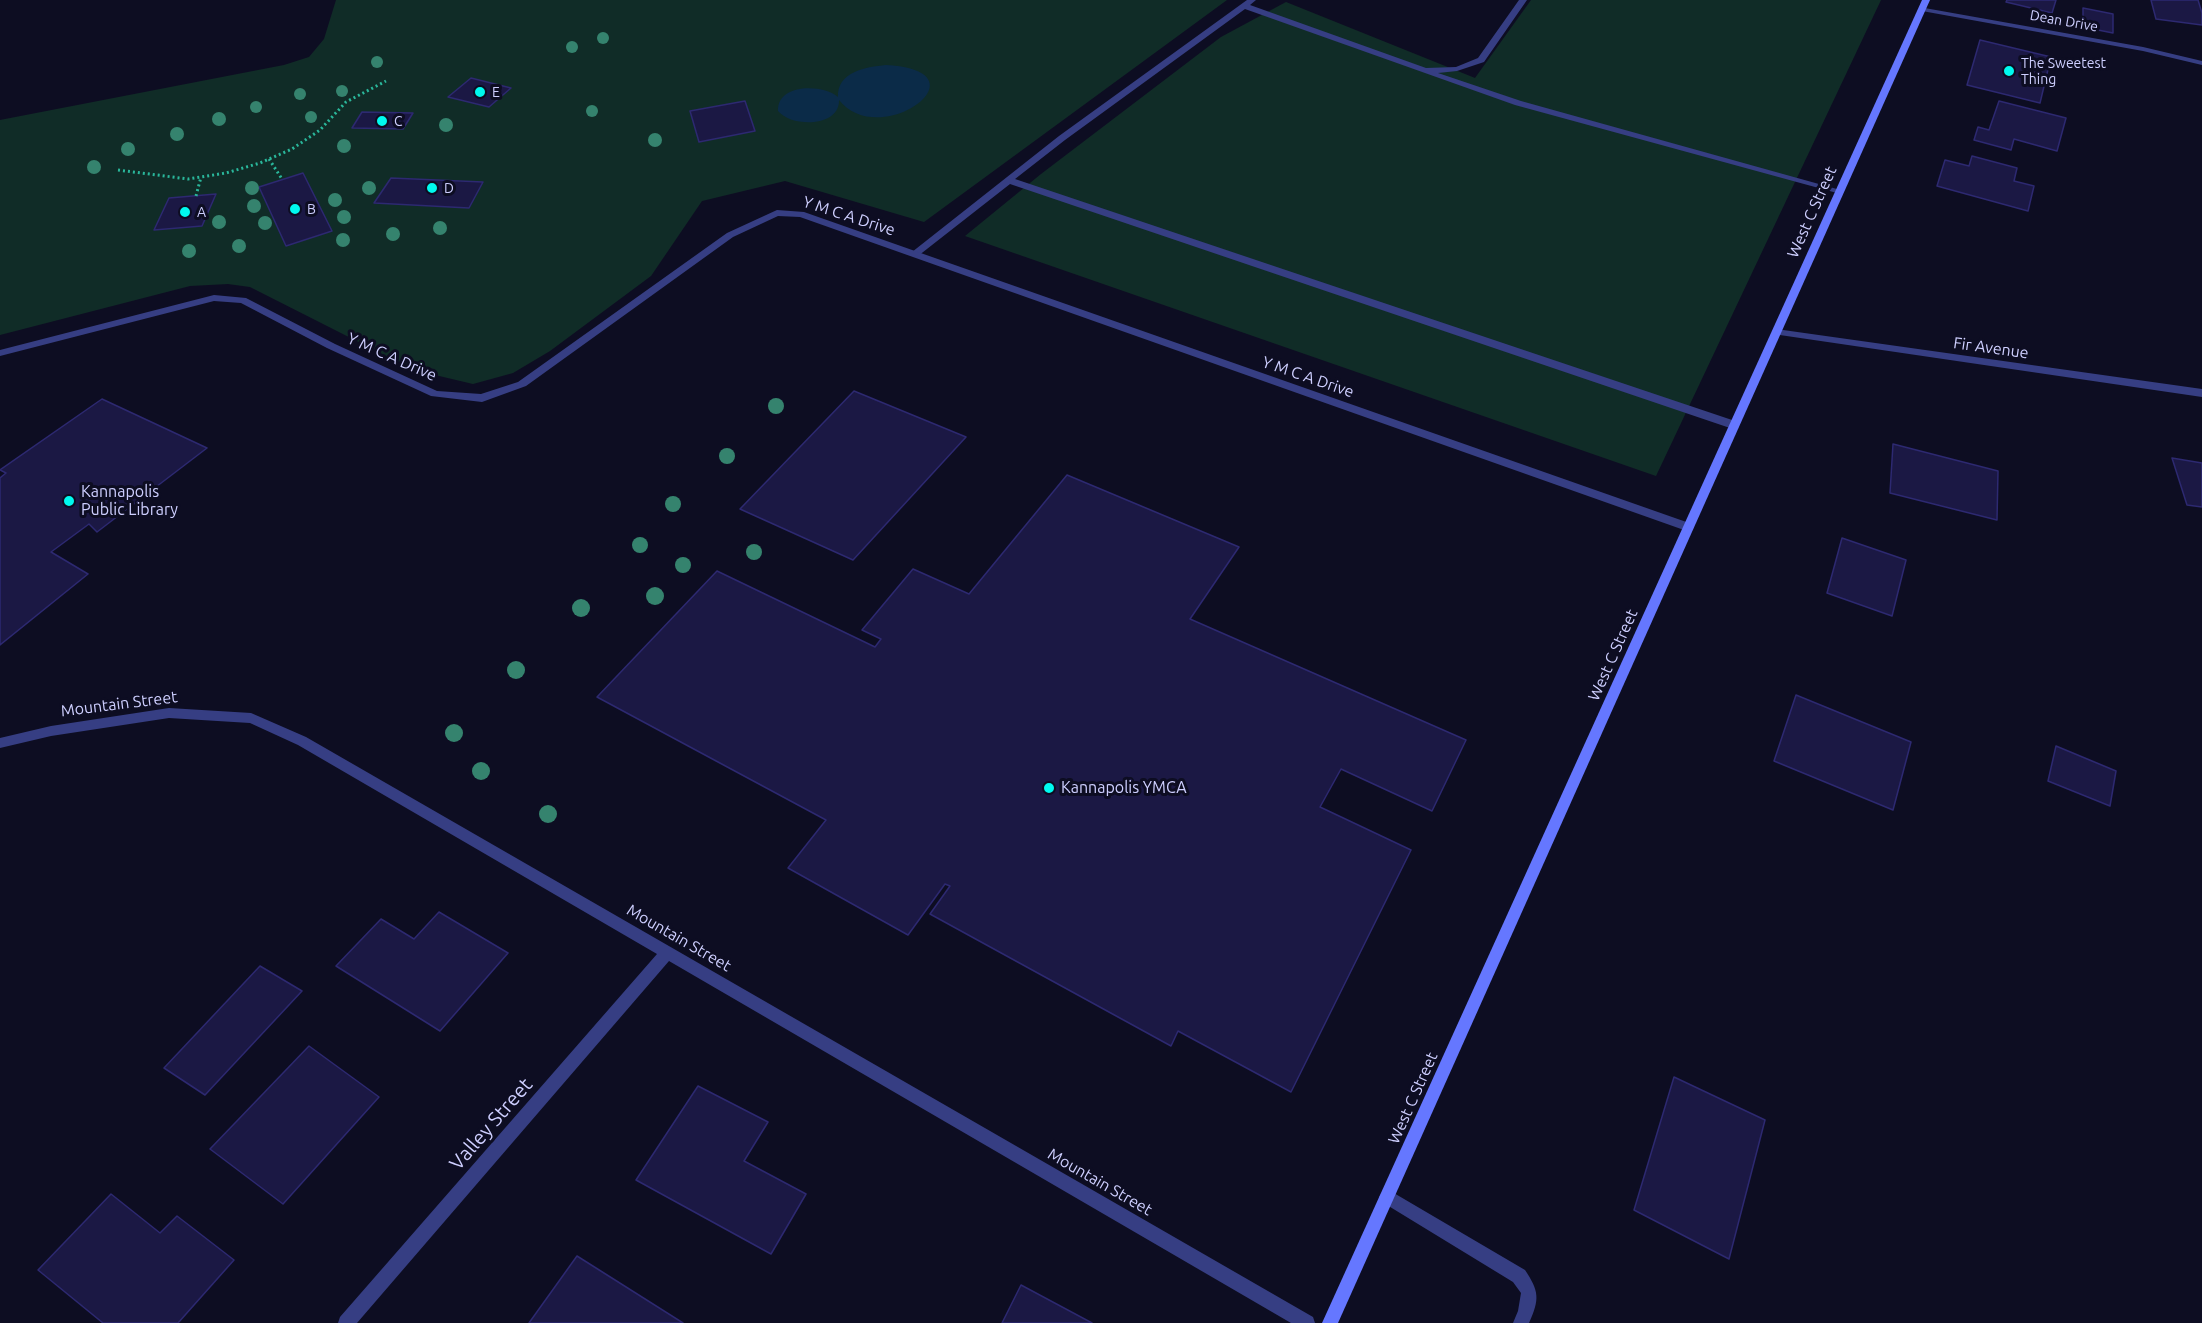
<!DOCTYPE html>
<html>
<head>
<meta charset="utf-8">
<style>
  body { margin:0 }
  canvas { display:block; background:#0d0d22 }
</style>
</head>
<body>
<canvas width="2202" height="1323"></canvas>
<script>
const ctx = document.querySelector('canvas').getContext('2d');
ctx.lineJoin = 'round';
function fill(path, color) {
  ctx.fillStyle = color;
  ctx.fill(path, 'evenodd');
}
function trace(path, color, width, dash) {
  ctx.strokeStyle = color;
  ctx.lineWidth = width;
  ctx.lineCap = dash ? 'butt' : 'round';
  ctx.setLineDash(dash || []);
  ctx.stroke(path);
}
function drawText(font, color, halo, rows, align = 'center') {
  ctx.font = font + ' Ubuntu,sans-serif';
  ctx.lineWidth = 6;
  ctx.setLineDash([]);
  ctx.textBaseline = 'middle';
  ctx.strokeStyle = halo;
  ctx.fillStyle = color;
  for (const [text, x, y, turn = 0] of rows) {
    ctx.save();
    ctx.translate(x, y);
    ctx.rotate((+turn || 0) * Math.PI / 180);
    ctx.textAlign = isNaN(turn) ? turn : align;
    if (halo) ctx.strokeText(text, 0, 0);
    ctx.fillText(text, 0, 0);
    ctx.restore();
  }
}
const green = new Path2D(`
  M336,0h891l-303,222 -139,-41 -83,20 -51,75 -101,75 -37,22 -40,11 -59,-14 -164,-83 -22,-3 -38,2 -190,49v-215l284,-55 25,-8 15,-18z
  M1531,0h350l-225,476 -691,-240 76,-62 180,-137 65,-35 189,76z`);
const water = new Path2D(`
  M886,65c105,6 -6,87 -47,35 1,27 -47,28 -61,11 -1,-28 45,-27 60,-14 -1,-25 27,-30 48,-32z`);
const building = new Path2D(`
  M2007,0h49l-4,13 -46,-11z
  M2151,0h47l4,13v12l-46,-6z
  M2083,8l30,6v19l-30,-6z
  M1980,40l71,17 -11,46 -73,-18z
  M471,78l40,10 -22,19 -41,-10z
  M745,101l10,30 -56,11 -9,-31z
  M1999,101l67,17 -9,33 -43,-12 -3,11 -37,-10 4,-13 11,3z
  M362,112l51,1 -10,16 -51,-1z
  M1972,156l45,12 -3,13 20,5 -6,25 -91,-25 8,-26 24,6z
  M303,173l29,58 -46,15 -27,-59z
  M391,178l92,4 -14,26 -95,-5z
  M216,194l-14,32 -48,4 15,-32z
  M854,391l112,46 -113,123 -113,-51z
  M102,399l105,49 -110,84 -8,-8 -38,28 37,22 -88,71v-167l6,-5 -6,-3z
  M1893,444l105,27 -1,49 -107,-27z
  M2172,458l30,5v44l-15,-2z
  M1067,475l172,72 -49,72 276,121 -34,71 -91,-42 -21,38 91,43 -120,242 -113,-61 -7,15 -241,-132 20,-28 -5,-2 -37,51 -120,-67 38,-48 -229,-123 120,-126 158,76 6,-8 -19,-9 51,-61 56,25z
  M1842,538l64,22 -14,56 -65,-23z
  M1796,695l115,47 -18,68 -119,-49z
  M2056,746l60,25 -6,35 -62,-25z
  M439,912l69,41 -68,78 -104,-65 45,-47 33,20z
  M260,966l42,25 -97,104 -41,-27z
  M309,1046l70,51 -96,107 -73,-55z
  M1674,1077l91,43 -36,139 -95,-49z
  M698,1086l70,36 -24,39 62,33 -35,60 -135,-74z
  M111,1194l49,39 17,-17 57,44 -56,63h-75l-65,-53z
  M577,1256l106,67h-154z
  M1021,1285l71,38h-90z`);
const path = new Path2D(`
  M269,159l13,20
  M118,170l70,9 38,-6 34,-10 32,-14 28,-19 26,-28 40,-21
  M196,196l5,-19`);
const service = new Path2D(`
  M1247,0h9l-6,5 176,63 30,-1 22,-9 41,-58h8l-43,62 -27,9 -19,2 83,28 323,90 -1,2h-6l-322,-88 -270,-96 -180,131 -50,39 723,243 1,3 -1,3h-8l-720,-244 -92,72h-6v-4l147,-116z
  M1387,1189l138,81c14,21 15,29 4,53h-16l5,-12 3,-18 -8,-11 -131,-80 -3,-5 3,-5z`);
const minor = new Path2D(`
  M1919,7l224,40 59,14v4l-59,-14 -221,-40h-3z
  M777,210l27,2 888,312 2,3 -2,3h-8l-884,-313 -22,-1 -45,21 -207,149 -44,16 -51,-6 -104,-48 -86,-45 -27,-2 -214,55v-6l214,-55 32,3 89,46 102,47 44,3 37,-12 209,-149z
  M1776,329l426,60v8l-429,-63v-4z
  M169,708l82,5 55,24 1007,580 2,6h-24l-622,-362 -312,362h-19l2,-6 317,-363 -359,-209 -48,-22 -81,-5 -118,18 -51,12v-10l51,-12z`);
const secondary = new Path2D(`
  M1922,0h8l-592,1323h-16z`);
const trees = [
  [603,38,6],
  [572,47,6],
  [377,62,6],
  [342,91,6],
  [300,94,6],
  [256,107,6],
  [592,111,6],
  [311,117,6],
  [219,119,7],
  [446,125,7],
  [177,134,7],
  [655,140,7],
  [344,146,7],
  [128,149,7],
  [94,167,7],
  [252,188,7],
  [369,188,7],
  [335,200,7],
  [254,206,7],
  [344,217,7],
  [219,222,7],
  [265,223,7],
  [440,228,7],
  [393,234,7],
  [343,240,7],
  [239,246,7],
  [189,251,7],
  [776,406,8],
  [727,456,8],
  [673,504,8],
  [640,545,8],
  [754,552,8],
  [683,565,8],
  [655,596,9],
  [581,608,9],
  [516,670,9],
  [454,733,9],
  [481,771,9],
  [548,814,9]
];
const markers = [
  [2009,71,6,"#00f9ef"],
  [480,92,6,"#00f9ef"],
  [382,121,6,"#00f9ef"],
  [432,188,6,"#00f9ef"],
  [295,209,6,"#00f9ef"],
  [185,212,6,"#00f9ef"],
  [69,501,6,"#00f9ef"],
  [1049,788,6,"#00f9ef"]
];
const farStreetnames = [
  ["Dean Drive",2064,21,10]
];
const farPoinames = [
  ["The Sweetest",2021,63],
  ["Thing",2021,79],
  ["E",492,92],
  ["C",394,121],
  ["D",444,188],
  ["B",307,209],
  ["A",197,212]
];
const streetNames = [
  ["West C Street",1812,212,-66],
  ["Y M C A Drive",849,216,18],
  ["Fir Avenue",1991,348,8],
  ["Y M C A Drive",392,357,24],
  ["Y M C A Drive",1308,377,19],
  ["West C Street",1613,655,-66],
  ["Mountain Street",119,704,-7],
  ["Mountain Street",679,938,30],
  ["West C Street",1413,1098,-66],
  ["Mountain Street",1100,1182,30]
];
const poiNames = [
  ["Kannapolis",81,492],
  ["Public Library",81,510],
  ["Kannapolis YMCA",1061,788]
];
const nearStreetnames = [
  ["Valley Street",491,1124,-49]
];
fill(green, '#102c27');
fill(water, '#0b2b48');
fill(building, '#1b1844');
trace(building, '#2d2971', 1.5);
trace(path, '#2ab79b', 3, [2, 3]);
fill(service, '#363e83');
fill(minor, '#363e83');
fill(secondary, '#6577ff');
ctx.fillStyle = '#35836e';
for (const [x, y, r] of trees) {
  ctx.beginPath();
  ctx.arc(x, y, r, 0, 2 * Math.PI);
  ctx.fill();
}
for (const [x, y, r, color] of markers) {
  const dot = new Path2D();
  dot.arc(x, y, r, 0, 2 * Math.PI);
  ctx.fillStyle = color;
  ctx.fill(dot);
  trace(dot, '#0d0d22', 2);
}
drawText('14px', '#cecfff', '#0d0d22', farStreetnames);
drawText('14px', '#cecfff', '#0d0d22', farPoinames, 'left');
drawText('16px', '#cecfff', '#0d0d22', streetNames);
drawText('16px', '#cecfff', '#0d0d22', poiNames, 'left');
drawText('20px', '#cecfff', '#0d0d22', nearStreetnames);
</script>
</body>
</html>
